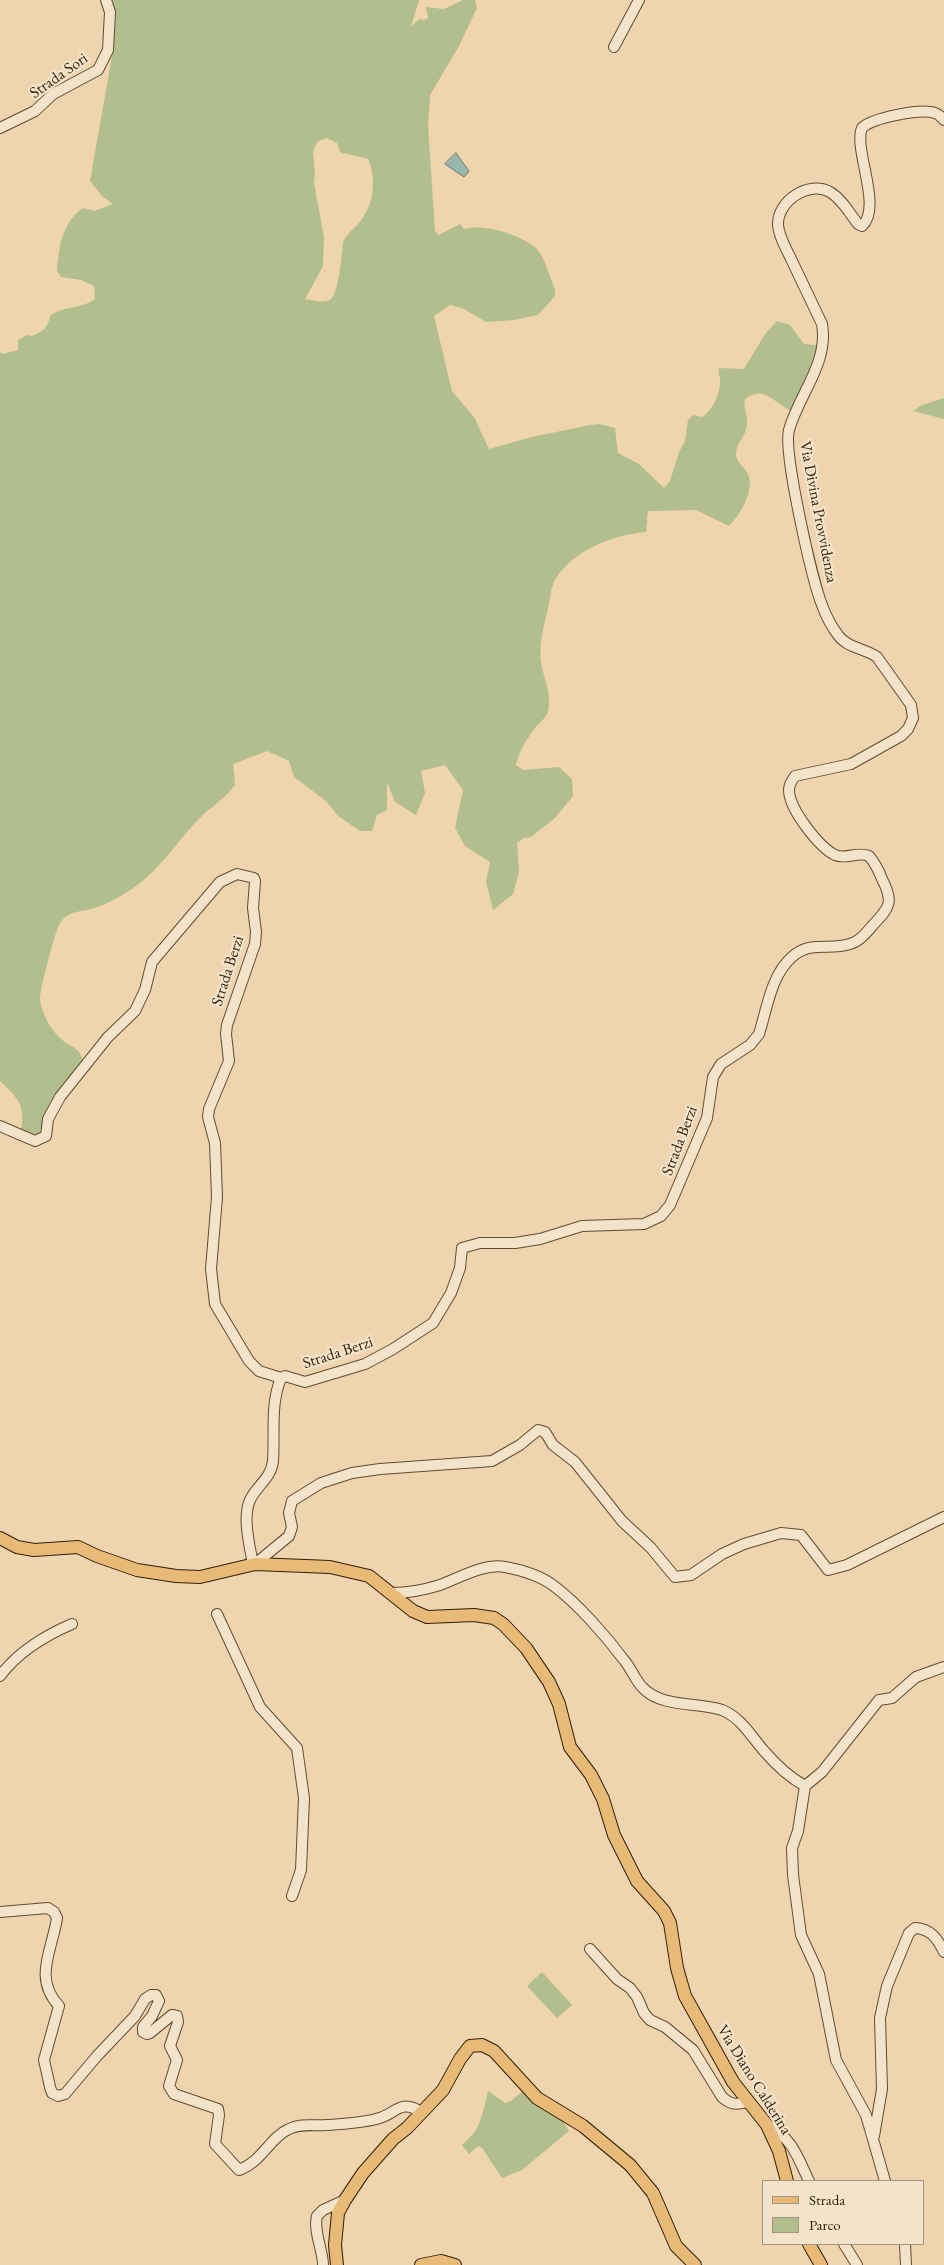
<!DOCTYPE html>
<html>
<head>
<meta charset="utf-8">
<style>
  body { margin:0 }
  #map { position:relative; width:944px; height:2265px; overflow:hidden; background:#eed4af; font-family:"EB Garamond",serif }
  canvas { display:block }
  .legend { position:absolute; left:762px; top:2180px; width:162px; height:65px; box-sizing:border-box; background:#f4e3cb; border:1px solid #a6957d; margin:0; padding:6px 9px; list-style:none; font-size:15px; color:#321f07 }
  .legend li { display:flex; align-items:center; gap:10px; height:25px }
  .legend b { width:25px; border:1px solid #a6957d }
</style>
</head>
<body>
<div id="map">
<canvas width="944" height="2265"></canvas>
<ul class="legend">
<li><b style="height:6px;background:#e7ba78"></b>Strada</li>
<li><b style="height:14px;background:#b3be8f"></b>Parco</li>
</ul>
</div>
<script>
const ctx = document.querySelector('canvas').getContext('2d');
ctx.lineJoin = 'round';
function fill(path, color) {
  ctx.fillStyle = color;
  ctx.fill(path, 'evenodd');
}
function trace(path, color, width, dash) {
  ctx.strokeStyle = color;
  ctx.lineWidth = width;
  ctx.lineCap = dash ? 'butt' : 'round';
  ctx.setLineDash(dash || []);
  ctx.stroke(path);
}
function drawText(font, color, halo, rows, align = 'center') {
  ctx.font = font + ' "EB Garamond",serif';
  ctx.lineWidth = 4.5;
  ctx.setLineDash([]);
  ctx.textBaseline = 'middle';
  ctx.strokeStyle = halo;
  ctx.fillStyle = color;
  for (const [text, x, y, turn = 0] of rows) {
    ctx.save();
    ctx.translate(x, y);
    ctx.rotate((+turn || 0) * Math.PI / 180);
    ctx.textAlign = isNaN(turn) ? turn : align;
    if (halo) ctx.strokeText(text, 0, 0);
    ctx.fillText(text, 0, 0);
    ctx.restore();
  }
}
const green = new Path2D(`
  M112,0h307l-8,27 8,-8 5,1 4,-2 -2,-11 18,2 19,-9h12l2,8 -18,38 -29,49 -2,30 7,106 4,4 21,-11 4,5c20,-6 59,6 74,21 6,7 13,30 17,39v7l-17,19 -23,5 -29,2 -24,-14 -12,-3 -16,11 18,75 22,26 15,32 43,-12 58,-12 9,-1 16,4 3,25 21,11 25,24 6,-7 9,-29 6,-11 3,-21 5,-5 9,2c10,-6 19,-24 18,-37 0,-5 -2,-6 -1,-12l25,1 21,-35 12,-13 13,4 14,19 12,1 2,-2 -1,14 -25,54c-18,-7 -27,-27 -47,-12 -2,8 3,17 2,26 -1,11 -11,18 -11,29 0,10 11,14 13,23 4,16 -9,38 -20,49l-33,-16 -48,1 -2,21c-31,2 -75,19 -91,48 -5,9 -5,23 -8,33 -4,16 -8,33 -6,49 3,18 11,31 7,49 -1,6 -9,12 -13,17 -9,12 -16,23 -19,37l7,5 36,-3 13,12 1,17 -18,22 -24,19 -7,1 -7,5 2,29 -6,22 -20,16 -7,-28 4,-20 -25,-16 -10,-18 8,-38 -18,-25 -24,6 4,22 -9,22 -21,-13 -8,-20v28l-10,5 -5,16h-12l-22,-15 -12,-15 -32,-24 -5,-16 -22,-10 -34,13 2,21c-10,14 -25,22 -36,34 -24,24 -42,56 -72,73 -9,6 -20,12 -30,15 -15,6 -27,2 -37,16 -4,5 -21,70 -20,77 2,14 11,30 21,39 12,11 17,5 23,24l-38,53 -7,19 -18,-5c5,-25 -4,-33 -21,-49v-729l3,2 15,-4v-10l9,-5 5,1c11,-5 16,-8 18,-20 12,-10 32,-7 45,-17l-1,-13 -13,-6 -20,-3 -4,-6c2,-24 4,-47 26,-63l11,3 19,-7 -11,-8 -12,-15 22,-125 3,-31zM327,138l10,5 4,10c10,1 17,4 27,6 9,21 6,47 -10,65 -6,6 -11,10 -15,18 -1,11 -4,50 -12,57 -6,5 -20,1 -26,0l18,-33 1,-29 -10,-54 1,-9 -2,-22 4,-10z
  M944,398v21l-31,-8 9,-6z
  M542,1972l30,33 -15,13 -30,-32z
  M488,2091l17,12 6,-2 12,-10 37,26 9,14 -47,39 -20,8 -20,-30 -4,-2 -9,8 -7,-9c5,-5 13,-12 16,-19 3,-5 9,-29 10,-35z`);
const water = new Path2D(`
  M456,153l13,18 -5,6 -19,-13z`);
const minor = new Path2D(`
  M614,47l25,-47
  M0,128l35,-17 18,-17 45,-24 10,-20 2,-38 -4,-12
  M0,1126l35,15 11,-5 2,-17 12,-22 48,-60 27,-26 10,-21 7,-28 68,-80 17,-8 17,4 1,3 -2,27 3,24 -1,12 -28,81 -1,9 3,27 -20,48 -1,8 7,26 2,54 -6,72 4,35 34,57 10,10 22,7
  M255,1564l34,-28 3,-9 -3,-14 3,-12 29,-18 31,-10 28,-4 112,-8 28,-16 18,-15 7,2 8,13 22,17 47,59 29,27 24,29 16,-2 31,-21 22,-10 37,-11 20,2 27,35 19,-5 97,-48
  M253,1565c-3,-19 -11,-47 -3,-65 6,-14 21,-21 23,-39 2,-28 -3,-56 8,-83l4,-2 20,6 60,-18 28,-15 40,-26 18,-30 9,-25 2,-20 18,-5h35l25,-4 42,-13 62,-2 17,-8 9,-11 37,-87 6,-41 8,-13 29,-19 9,-11c8,-25 12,-59 33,-77 19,-17 37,-6 58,-13 10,-3 16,-11 23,-19 17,-18 21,-23 9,-46 -3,-8 -7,-16 -13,-23 -11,-5 -23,4 -34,-1 -16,-8 -46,-46 -46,-65 0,-6 3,-10 6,-14l56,-12 50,-28 7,-7 5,-11 -2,-13 -34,-48c-13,-9 -30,-9 -39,-22 -7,-9 -12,-19 -16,-30 -10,-25 -39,-153 -33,-175 10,-36 40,-67 33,-106 -10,-21 -20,-42 -30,-63 -5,-11 -13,-23 -14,-36 -1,-24 31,-45 52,-33 12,7 20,22 28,32l4,2c21,-19 -9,-77 0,-98 10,-10 59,-20 73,-15 4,1 6,4 9,7
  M392,1593c17,0 32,-3 48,-8 19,-7 44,-22 65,-18 16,3 36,9 49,19 24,18 52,50 70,74 7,8 11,20 19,28 19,20 56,14 79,22 20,8 30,28 43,42 12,14 24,25 40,34l-7,45 -6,17 1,27 8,60 18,39 17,86 30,55 19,66
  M217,1614l43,93 37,41 7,50 -3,72 -9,26
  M0,1676c18,-24 44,-40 72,-52
  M805,1786l17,-14 57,-72 13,-2 24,-21 28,-10
  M0,1912l48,-4 6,4 3,6c-5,33 -24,60 2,88l-15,54 6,27 2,6 6,3 7,-2 32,-38 38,-40 10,-17 6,-4h5l3,6 -7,15 -9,11v5l4,2 3,-1 22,-18 5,1 1,6 -8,24 7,14 -8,26 5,8 44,15 1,6 -4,29 24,26c23,-8 31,-33 50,-41 12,-6 24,-3 38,-4 16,-1 34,-2 49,-6 20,-4 23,-21 45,-7
  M590,1949l27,30 13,9 7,9 7,16 6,7 15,7 28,23 29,47c9,8 14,8 25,5
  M767,2125c25,12 31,33 42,56
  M874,2136l8,-47 -2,-71 7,-32 22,-53 6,-5c16,1 22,10 29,24
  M844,2244l13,21
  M905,2244l1,21
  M323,2265c0,-15 -10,-34 -6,-49l6,-6 22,-10`);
const major = new Path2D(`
  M0,1538l17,9 17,3 44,-3 19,9 40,14 39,6 24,1 55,-13 75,3 39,9 44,35 14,6 47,-2 20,3 9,6 23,24 23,34 10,22 11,43 21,28 12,24 11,36 23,46 27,30 6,12 7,45 8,28 48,86 34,43 12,26 8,30
  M809,2244l12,21
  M337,2265l-2,-20 3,-32 7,-13 18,-27 30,-34 14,-11 36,-38 17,-31 10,-13 12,-1 12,6 43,47 46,28 47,39 23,28 23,53 19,19
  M421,2265l20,-4 14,4`);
const streetNames = [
  ["Strada Sori",59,76,-35],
  ["Via Divina Provvidenza",818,512,79],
  ["Strada Berzi",228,971,-72],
  ["Strada Berzi",680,1141,-69],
  ["Strada Berzi",338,1353,-18],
  ["Via Diano Calderina",754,2080,58]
];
fill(green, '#b3be8f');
fill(water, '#99b8ad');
trace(water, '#707b6b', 1);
trace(minor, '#614c31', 12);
trace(major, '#321f07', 14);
trace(minor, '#f4e3cb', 10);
trace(major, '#e7ba78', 12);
drawText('16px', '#321f07', '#f4e3cb', streetNames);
</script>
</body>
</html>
